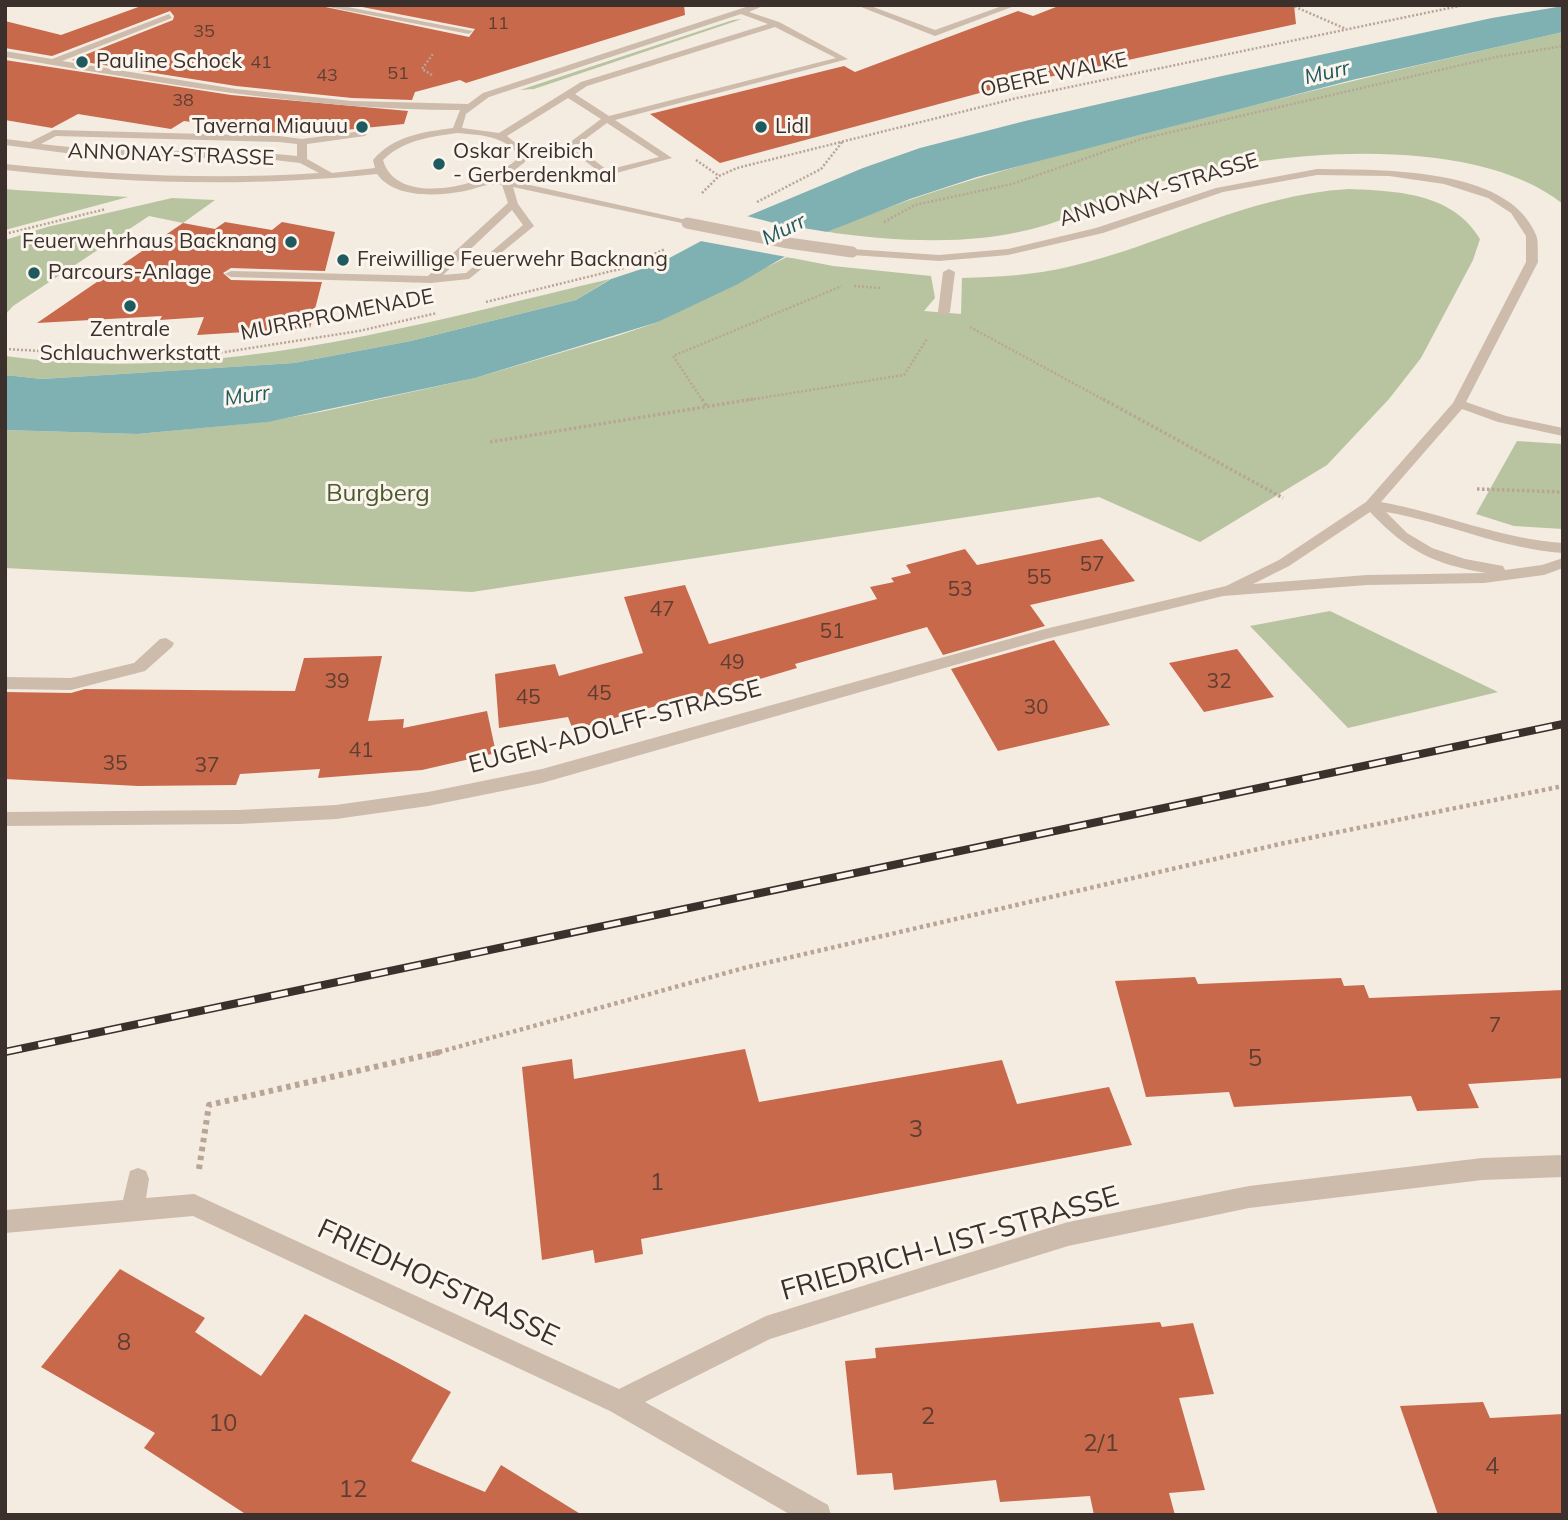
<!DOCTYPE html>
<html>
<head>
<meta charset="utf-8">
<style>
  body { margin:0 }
  #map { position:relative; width:1568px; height:1520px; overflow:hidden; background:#f4ebe1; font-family:Mulish,sans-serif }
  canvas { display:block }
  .frame { position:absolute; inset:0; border:7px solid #3b302b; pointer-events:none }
</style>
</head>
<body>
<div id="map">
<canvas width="1568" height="1520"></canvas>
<div class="frame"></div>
</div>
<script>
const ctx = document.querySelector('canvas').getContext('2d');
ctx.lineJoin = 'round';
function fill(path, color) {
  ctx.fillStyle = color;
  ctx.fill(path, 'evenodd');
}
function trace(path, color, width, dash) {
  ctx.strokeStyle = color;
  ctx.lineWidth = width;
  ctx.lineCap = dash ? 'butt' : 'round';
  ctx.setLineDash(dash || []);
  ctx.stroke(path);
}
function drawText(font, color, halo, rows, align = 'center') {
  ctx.font = font + ' Mulish,sans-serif';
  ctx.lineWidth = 6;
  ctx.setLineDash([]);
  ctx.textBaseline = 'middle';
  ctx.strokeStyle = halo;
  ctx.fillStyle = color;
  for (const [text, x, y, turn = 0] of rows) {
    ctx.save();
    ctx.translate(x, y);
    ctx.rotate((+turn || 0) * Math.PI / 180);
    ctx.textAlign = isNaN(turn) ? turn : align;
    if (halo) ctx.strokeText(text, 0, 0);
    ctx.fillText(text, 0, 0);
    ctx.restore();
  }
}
const green = new Path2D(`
  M742,19l-208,70 -14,1 213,-70z
  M1563,32v172c-93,-74 -299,-53 -406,-21 -43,13 -82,35 -125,46 -67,17 -137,12 -205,3 104,-45 213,-72 323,-100 137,-36 275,-69 413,-100z
  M5,189l11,1 112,7 -123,33z
  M1349,189c48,2 104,4 131,50l-7,21 -52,98 -32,41 -62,66 -127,77 -101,-45 -627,95 -467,-24v-138l132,4 128,-12 60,-11 150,-33 142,-42 41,-14 129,-65 46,9 98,10 4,22 -11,13 37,3 1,-36c35,-1 72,-3 106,-11 96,-22 179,-72 281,-78z
  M172,198l43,2 -32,23 -34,-7 -136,90 -8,9v-75l42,-13z
  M610,279l-34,21 -165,41 -117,22 -252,16 -37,-4v-19c208,29 405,-30 605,-77z
  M1517,441l46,3v85l-49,-3 -38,-12z
  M1330,611l168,81 -150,36 -98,-102z`);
const water = new Path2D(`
  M1563,6v26l-211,48 -375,97 -67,22 -83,33 -89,52 -80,38 -183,56 -207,44 -131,12 -132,-4v-55l37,4 252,-16 117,-22 165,-41 35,-21 49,-16 88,-47 115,-48 57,-20 105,-27 197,-45 270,-58z`);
const pier = new Path2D(`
  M743,215l35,9 56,9 -42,25 -97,-18z`);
const building = new Path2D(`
  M144,5h172l153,32 6,-8 -123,-24h332l1,10 -219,68 -6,-3 -45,12 -3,8 -60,-2 -116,-12 -164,-26 101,-40 1,-4 -4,-5 -118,45 -47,-8v-27l56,14z
  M1061,5h233l2,19 -294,63 -282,76 -70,-49 194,-48 11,6 163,-61 15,5z
  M5,60l226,35 177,16 -4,13 -109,11 -111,-14 -13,8 -93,-15 -26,14 -47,-8z
  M225,222l47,8 10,-8 53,10 -10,39 -94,-3 -8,5 8,7 91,2 -12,46 -113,7 7,-18 -44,3 2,-4 -125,7 146,-100 32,6z
  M1102,539l33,42 -105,24 15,21 -102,29 -16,-28 -132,37 2,4 -108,32 -2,-3 -114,33 -5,-13 -69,11 -4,-54 60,-10 4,12 84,-23 -19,-56 61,-12 24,59 168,-45 -7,-12 24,-5 -3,-4 20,-5 -5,-8 59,-16 12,16z
  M1054,640l56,85 -112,26 -47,-82z
  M1237,649l37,48 -70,15 -35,-49z
  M382,656l-14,65 36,-2 -1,9 84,-17 9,42 -74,17 -104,8 2,-9 -80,5 -4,11 -98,1 -133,-7v-87l66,1 14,-4 210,2 9,-33z
  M1195,977l3,7 143,-6 3,8 20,-1 5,13 194,-8v88l-95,6 11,24 -62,3 -6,-15 -177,11 -5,-15 -83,5 -31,-116z
  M745,1049l14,53 243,-42 15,44 92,-17 23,58 -491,94 2,15 -48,9 -2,-13 -51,10 -20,-193 50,-8 2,20z
  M120,1269l85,49 -10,14 66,44 44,-62 95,50 51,28 -40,69 74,31 16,-27 81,50h-335l-103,-67 11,-15 -114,-66z
  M1160,1322l2,5 31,-4 21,71 -35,4 26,92 -36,3 6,22h-81l-4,-19 -90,6 -4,-22 -102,10 -2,-17 -35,2 -12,-114 31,-3 -1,-10z
  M1483,1402l7,16 73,-4v101h-125l-38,-109z`);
const pathFar3 = new Path2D(`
  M1291,5l55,24
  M432,75l-10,-6 11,-15
  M696,160l23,16
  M702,193l17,-17 18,-8 280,-70 447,-93
  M757,202l64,-33 22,-28
  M884,222l31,-17 97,-21 129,-45 355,-82 67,-11
  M5,234l101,-25
  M854,286l27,2
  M486,302l138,-34 41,-19
  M970,327l136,74
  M5,349l108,6 112,-3 134,-21 78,-18
  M703,401l-30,-45 169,-70
  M742,401l162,-26 23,-36`);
const pathFar2 = new Path2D(`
  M702,399l5,8
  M1103,399l180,99
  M490,442l263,-43
  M1477,489l86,3`);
const pathFar1 = new Path2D(`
  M432,1054l312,-86 536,-124 283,-58`);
const path = new Path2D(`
  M199,1169l10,-64 231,-53`);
const minor = new Path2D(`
  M318,5h19l136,26 -4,3z
  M752,5h13l-16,7 30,10 69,37 -233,61 57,38 -67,18 -40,-30 36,-27 -33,-21 -61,38 18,15v11l-22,17 188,42v4l-178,-38 5,17 16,22 -65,53 -38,4 -200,-6 -6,-3 6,-3 197,5 80,-73 -6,-18c-12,-3 -24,3 -37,6 -27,5 -70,8 -88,-17 -125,13 -247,10 -372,-4v-6c105,11 209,16 314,9l-19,-10 -34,-4 -178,-3 -83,-11v-6l25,3 24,-12 225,6 23,3 60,-8 5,3 -2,2 -58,8v15l25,14 43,-5 -2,-8c20,-24 50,-28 80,-32l7,-18c-153,0 -304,-28 -455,-53v-6l47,8 117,-45 3,4 -110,43 174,28 116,12 116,3 15,-11zM741,14l27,10 -187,58 -82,51 -37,-5 4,-14 23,-17zM775,27l61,31 -227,58 -34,-22 12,-8zM607,123l52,34 -52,13 -31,-24zM457,133c21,2 43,2 58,18v10c-29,24 -118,48 -132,-1 20,-20 47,-23 74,-27zM56,136l223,6 18,2v12c-85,-9 -171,-1 -256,-12zM512,210l11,15 -57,48 -23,2z
  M856,5h12l67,25 70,-25h12l-82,31z
  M1317,169c61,1 192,-3 219,66 3,7 1,19 2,27l-72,140 40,14 57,12v8l-65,-14 -36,-13 -81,93c61,11 120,37 182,41v10c-61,-4 -117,-31 -177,-41l21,21 25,15 33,11 38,7 2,4 37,-5 21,-7v10l-19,7 -60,8 -117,2 -144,11 -177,43 -504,144 -114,23 -92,13 -97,5 -234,2v-14l234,-2 97,-5 92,-13 114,-23 503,-140 181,-43 53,-26 87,-58 87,-99 73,-141v-26l-15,-23 -23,-15 -44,-14 -55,-8 -72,-1 -94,17 -120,41 -95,22 -69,6 -87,-6 -6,-3 6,-3 87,6 69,-6 88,-21 120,-40zM1370,512c37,39 63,52 116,61l-119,2 -114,9 36,-18z
  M949,269l6,3 -5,40 -6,4 -6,-4 5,-40z
  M166,638l8,5 -2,4 -27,24 -74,19 -66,-1v-12l66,1 63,-15 26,-24z
  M1563,1155v22l-81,3 -233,28 -181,38 -298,93 -125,63 183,103 3,10h-40l-181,-104 -417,-195 -188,17v-23l118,-10 7,-29 8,-3 8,3 3,8 -3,19 48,-4 425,195 147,-73 302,-94 181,-36 233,-28z`);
const rail = new Path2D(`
  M5,1052l1558,-328`);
const minorBridge = new Path2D(`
  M687,223l101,20 64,9`);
const markers = [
  [82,62,7,"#1f5a5e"],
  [362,127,7,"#1f5a5e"],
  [761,127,7,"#1f5a5e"],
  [439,164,7,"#1f5a5e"],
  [291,242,7,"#1f5a5e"],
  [343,260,7,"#1f5a5e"],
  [34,273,7,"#1f5a5e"],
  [130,306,7,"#1f5a5e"]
];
const farNumbernames = [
  ["11",498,24],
  ["35",204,32],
  ["41",261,63],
  ["51",398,74],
  ["43",327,76],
  ["38",183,101]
];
const farPoinames = [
  ["Pauline Schock",96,62],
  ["Taverna Miauuu",348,127,"right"],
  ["Lidl",775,127],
  ["Oskar Kreibich",453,152],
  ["- Gerberdenkmal",453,176],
  ["Feuerwehrhaus Backnang",277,242,"right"],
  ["Freiwillige Feuerwehr Backnang",357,260],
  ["Parcours-Anlage",48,273],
  ["Zentrale",130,330,"center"],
  ["Schlauchwerkstatt",130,354,"center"]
];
const farWaternames = [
  ["Murr",1327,73,-13],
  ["Murr",784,230,-26],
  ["Murr",247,396,-8]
];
const farStreetnames = [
  ["OBERE WALKE",1054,75,-12],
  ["ANNONAY-STRASSE",171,155,2],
  ["ANNONAY-STRASSE",1159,190,-17],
  ["MURRPROMENADE",337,315,-11]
];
const numberNames = [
  ["57",1092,565],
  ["55",1039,578],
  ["53",960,590],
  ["47",662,610],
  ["51",832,632],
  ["49",732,663],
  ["39",337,682],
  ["32",1219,682],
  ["45",599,694],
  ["45",528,698],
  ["30",1036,708],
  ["41",361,751],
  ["35",115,764],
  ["37",207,766],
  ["7",1495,1026]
];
const parkNames = [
  ["Burgberg",378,494]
];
const streetNames = [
  ["EUGEN-ADOLFF-STRASSE",615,727,-15]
];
const nearNumbernames = [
  ["5",1255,1059],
  ["3",916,1130],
  ["1",657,1183],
  ["8",124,1343],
  ["2",928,1417],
  ["10",223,1424],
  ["2/1",1101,1444],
  ["4",1492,1467],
  ["12",353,1490]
];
const nearStreetnames = [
  ["FRIEDRICH-LIST-STRASSE",950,1244,-16],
  ["FRIEDHOFSTRASSE",438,1283,25]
];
fill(green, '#b8c4a0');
fill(water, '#7fb0b2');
fill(pier, '#f4ebe1');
fill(building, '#c8694b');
trace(pathFar3, '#b9a596', 2.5, [2, 2]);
trace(pathFar2, '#b9a596', 3.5, [2.5, 2.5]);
trace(pathFar1, '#b9a596', 4.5, [3.5, 3.5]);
trace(path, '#b9a596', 6, [4.5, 4.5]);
fill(minor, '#cdbbac');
trace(rail, '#3b302b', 8);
trace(rail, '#fbf5ee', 5, [17]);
trace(minorBridge, '#cdbbac', 11);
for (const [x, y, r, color] of markers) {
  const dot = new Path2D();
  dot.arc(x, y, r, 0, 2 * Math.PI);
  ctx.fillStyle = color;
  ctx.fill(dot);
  trace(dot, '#fbf5ee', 2.5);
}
drawText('18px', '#5e3e33', null, farNumbernames);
drawText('21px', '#3b302b', '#fbf5ee', farPoinames, 'left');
drawText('italic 21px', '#1f5a5e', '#fbf5ee', farWaternames);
drawText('21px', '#3b302b', '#fbf5ee', farStreetnames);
drawText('21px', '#5e3e33', null, numberNames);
drawText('24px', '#4a5a2e', '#fbf5ee', parkNames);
drawText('24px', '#3b302b', '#fbf5ee', streetNames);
drawText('24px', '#5e3e33', null, nearNumbernames);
drawText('28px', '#3b302b', '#fbf5ee', nearStreetnames);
</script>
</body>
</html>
